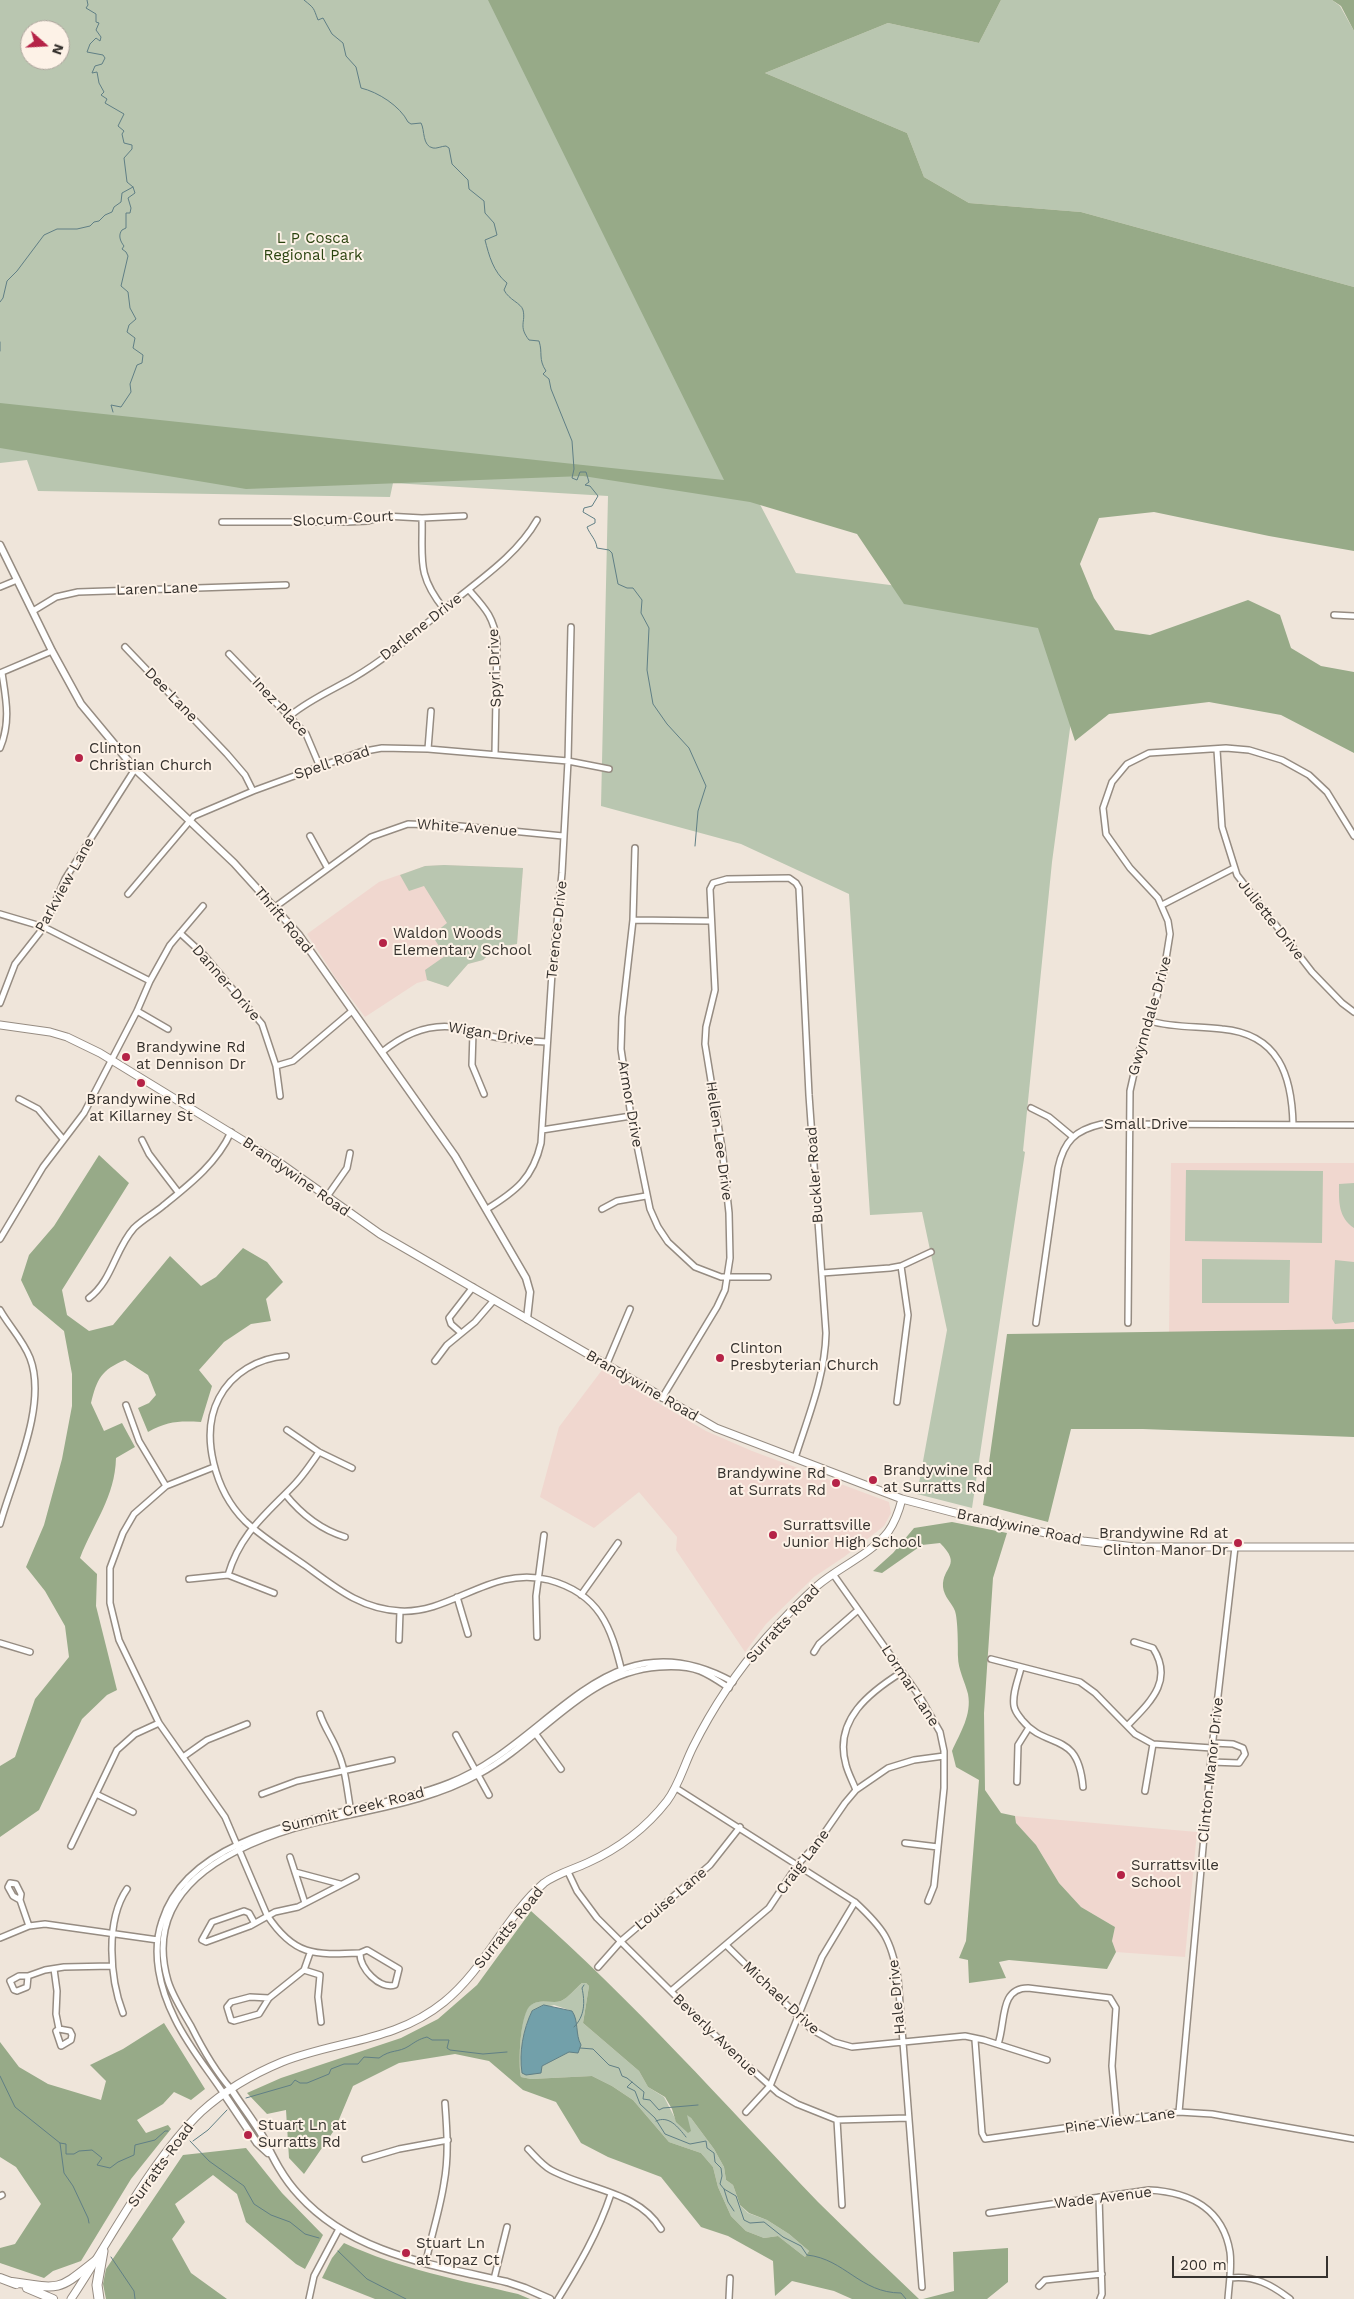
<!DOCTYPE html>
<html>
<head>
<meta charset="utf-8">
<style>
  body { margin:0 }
  #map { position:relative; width:1354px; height:2299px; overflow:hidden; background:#efe5da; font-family:"Work Sans",sans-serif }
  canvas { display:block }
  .north { position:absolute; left:20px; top:20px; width:50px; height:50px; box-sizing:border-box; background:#fdf2e7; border:1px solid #ada59d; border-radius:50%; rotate:109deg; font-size:14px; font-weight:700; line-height:20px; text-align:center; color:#36322e }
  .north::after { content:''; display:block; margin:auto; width:18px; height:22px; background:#b52347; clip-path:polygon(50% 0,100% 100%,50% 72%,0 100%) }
  .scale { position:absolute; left:1172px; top:2256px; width:156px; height:22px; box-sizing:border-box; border:2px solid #36322e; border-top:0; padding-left:6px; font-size:15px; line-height:18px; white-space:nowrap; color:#36322e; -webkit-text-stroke:4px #fdf2e7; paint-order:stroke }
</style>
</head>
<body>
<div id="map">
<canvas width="1354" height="2299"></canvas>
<div class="north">N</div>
<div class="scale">200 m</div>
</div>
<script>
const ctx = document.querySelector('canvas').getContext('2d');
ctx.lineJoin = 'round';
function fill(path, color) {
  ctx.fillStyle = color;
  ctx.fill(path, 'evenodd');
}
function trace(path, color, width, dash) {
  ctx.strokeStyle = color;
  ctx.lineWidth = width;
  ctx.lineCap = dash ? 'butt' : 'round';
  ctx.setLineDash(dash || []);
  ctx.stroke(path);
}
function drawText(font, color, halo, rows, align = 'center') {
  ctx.font = font + ' "Work Sans",sans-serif';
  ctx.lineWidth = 4;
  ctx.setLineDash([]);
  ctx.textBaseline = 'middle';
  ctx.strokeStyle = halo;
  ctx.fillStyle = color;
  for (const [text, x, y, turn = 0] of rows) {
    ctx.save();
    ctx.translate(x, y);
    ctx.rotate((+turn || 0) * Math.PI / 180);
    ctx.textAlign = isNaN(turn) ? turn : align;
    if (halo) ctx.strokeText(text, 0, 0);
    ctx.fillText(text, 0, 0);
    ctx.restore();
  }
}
const education = new Path2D(`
  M444,865l79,3 -6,76 -21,3 -13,13 -15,4 -20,23 -20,-7 -11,3 -52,34 -30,-40 -28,-43 72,-52 46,-16z
  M1171,1163h183v166l-185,3z
  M602,1370l104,61 46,20 137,51 2,11 -7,13 -40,31 -30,20 -48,47 -21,28 -69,-102 1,-13 -38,-45 -45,36 -54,-31 19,-70z
  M1015,1816l182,16 -12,125 -69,-5 -4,-11 3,-14 -34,-20 -22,-24 -23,-38 -20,-22z`);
const green = new Path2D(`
  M0,0h495l301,573 290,37 -34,252 -29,289 2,1 -53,356 -55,-14 30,-164 -25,-118 -52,3 -21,-321 -108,-50 -140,-38 7,-310 -215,-13 -3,14 -352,-6 -11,-31 -27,3zM30,30h30v30h-30z
  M1001,0h331l8,6 14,25v256l-273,-75 -112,-9 -45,-26 -17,-44 -142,-60 123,-50 91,20z
  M444,865l79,3 -6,76 -21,3 -13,13 -15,4 -20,23 -21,-7 -2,-10 20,-14 -13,-21 15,-12 -23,-37 -15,5 -9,-16 25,-9z
  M1186,1170l137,1 -1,72 -137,-2z
  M1354,1183v45c-16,-11 -15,-26 -15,-44z
  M1202,1259l88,1 -1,43h-87z
  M1335,1260l19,2v60l-19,2 -3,-5z
  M582,1983h4l3,3 -6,37 56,48 9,16 16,10 13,25 10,-8 4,4 23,31 10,18 2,13 7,5 7,20 8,8 19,7 22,14 20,17 -4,6 -27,-21 -14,2 -18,-7 -15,-15 -13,-29 -5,-20 -12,-14 -32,-11 -36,-42 -21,-14 -20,-10 -61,3 -10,-2c-3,-13 -1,-65 9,-72 10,-7 22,-1 31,-4 7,-3 15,-13 21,-18zM554,2005l18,6 5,28 4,6 -39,21 -20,7c-3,-21 1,-43 10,-62z`);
const forest = new Path2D(`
  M488,0h513l-22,43 -91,-20 -123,50 142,60 17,44 45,26 112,9 273,75v264l-85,-15 -115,-24 -55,6 -19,46 14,34 21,32 35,5 98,-35 32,15 11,33 30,18 33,6v81l-73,-38 -72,-13 -100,12 -34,27 -37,-113 -134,-24 -47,-70 -107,-32 -167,-26 -337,13 -246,-41v-45l724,77z
  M1332,0h22v31l-13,-25z
  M99,1155l30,28 -67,107 5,25 22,16 24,-6 57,-69 31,30 15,-9 27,-29 24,14 16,20 -17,17 5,22 -20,3 -27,18 -25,28 13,16 -11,36c-22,-1 -33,-1 -53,10l-10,-24 11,-5 7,-8 -8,-20 -23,-15c-24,10 -28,19 -34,43l13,28 18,-8 13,24 -19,11c-1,39 -22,64 -36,100l17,16 -1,32 21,84 -10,5 -25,24 -43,91 -39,27v-71l15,-9 20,-58 34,-42 -4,-31 -20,-35 -19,-24 18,-42 18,-66 10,-53v-32l-8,-43 -31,-26 -12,-25 8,-25 25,-29z
  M1354,1329v108l-211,-8h-72l-23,93 -65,-17 24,-171z
  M952,1522l55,11 -14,45 -9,135 1,77 16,23 14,3 1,7 20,22 23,38 22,24 34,20 -3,14 4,11 -9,17 -98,-9 -10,2 7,16 -37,5 -1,-23 -9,-2 7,-17 13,-161 -23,-13 -4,-16c8,-18 20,-36 16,-57 -3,-12 -10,-25 -10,-37 0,-11 0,-37 -3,-46 -3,-8 -11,-14 -12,-24 -1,-21 20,-21 -3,-44l-18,2 -40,28 -9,-2 20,-18 21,-25z
  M531,1911c102,90 193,192 287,291 33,33 68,65 101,97h-67l-18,-8 -42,-10 -17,15 -2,-35 -45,-25 -27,-9 -40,-50 -53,-20 -27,-14 -25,-41 -33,-12 -34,-29 -34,-7 -56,9 -46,23 -18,43 -31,45 -15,-16 -3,-48 -19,4 -20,-21 34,-15 120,-40 37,-19 39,-34zM582,1983h4l3,3 -6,37 56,48 9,16 17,10 7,12 4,13 12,11 3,-2 -4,-16 4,3 23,31 10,18 2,13 7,5 7,20 9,8 18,7 22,14 20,17 -4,6 -27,-21 -14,2 -18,-7 -15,-15 -13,-29 -5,-20 -12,-14 -32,-11 -36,-42 -21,-14 -20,-10 -61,3 -10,-2c-3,-13 -1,-65 10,-72 9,-7 21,-1 30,-4 7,-3 15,-13 21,-18z
  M164,2023l41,66 -14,11 -17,-8 -11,12 -26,16 9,13 22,-8 3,4 -40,50 -50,82 -28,10 -9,7 -44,-15v-15l15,-4 26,-40 -25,-37 -16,-10v-115l19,25 29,17 53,16 5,-19 -16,-16 33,-16z
  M246,2148l36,45 41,42 -18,34 -9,-5 -50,-42 -9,-28 -24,-19 -38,29 10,18 -13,17 19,34 36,26h-121l-3,-15 3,-15 77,-114z
  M344,2243c56,26 115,37 174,51l12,5h-155l-53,-21 10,-20z
  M1008,2248v34l-21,17h-64l31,-8 -1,-39z`);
const water = new Path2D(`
  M544,2005l28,6c7,10 3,23 9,34l-3,8 -9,-1 -27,14 -1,7 -15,2 -4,-2c-3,-21 1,-43 10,-62z`);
const stream = new Path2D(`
  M87,0l1,5 -2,3 10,6v8l3,1 -3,7 5,7 -1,4 -4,-3 -6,6 -3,8 16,3 2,3 -3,6 -7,2 -3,7 5,-1 2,11 5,9 -3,3 6,4 -2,4 19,11 -6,12 6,5 -2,3 2,9 8,2v4l-8,9 3,24 6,5 2,6 -7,5 3,10 -1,5h-4v15l-4,2c-4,5 -2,11 2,16l-2,3 4,3 2,4 -7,30 7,6 2,16 6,11 -7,6 -2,7 8,6 -2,10 10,7 -1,8 -5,2 -7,19 1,8 -10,15 -10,-2 2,7
  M304,0c11,9 9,7 14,20l5,-2 9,16 11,9 3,13 10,11 5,21c17,4 39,18 47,34l3,2 10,-1c4,7 1,23 12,25 3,1 9,-2 13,-2l3,2 3,16 16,16 1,9 15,12 1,12 9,10 3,12 -12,5c4,15 8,32 22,43l-3,7c5,10 17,13 19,20 3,12 -5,16 6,30l10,1c4,12 -1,18 7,30l-3,3 6,5 2,10 21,52 2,28 -2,9 5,2 3,-8h6l3,10 -4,3 5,1 8,10 -6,10 -8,2 -1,4 12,7v4l-8,4c3,8 9,12 10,21l12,2 3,3 6,31 9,4h6l9,12 -1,13 8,15 -2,42 6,34 14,20 22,24 17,38 -8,25 -3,35
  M0,302l3,-4 4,-17 10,-10 27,-36 13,-6h20l13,-3 4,-4 5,-1 6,-6 7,-3 2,-5 7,-5 1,-9 11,-6
  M0,342v9
  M574,2027c11,-11 11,-25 8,-39l2,-3
  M580,2048l13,1 16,16 10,3 3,8 5,2 17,14 -1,7 7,1 9,10 4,-2 35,-3
  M0,2076l15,31 45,36 4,30 9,13 15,32 1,5
  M632,2082l-5,5 8,4 5,13 15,14 10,16 25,10 16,-3 1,7 7,5 1,9 6,6 1,8 -2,8 4,5 12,7 8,24 6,3 14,-1 19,15 18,9 6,9c38,4 53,38 94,38l5,6
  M246,2098l45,-13 4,-5 5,3h7l22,-9 2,-5 13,-5h14l6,-7 15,1c12,-9 19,-5 30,-12 6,-4 10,-7 18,-9l5,3h17l-2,8 3,2 33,4 24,-2
  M656,2121c13,-6 22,6 30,16
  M190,2141l19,20 35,25 10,18 17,11 19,7 15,12 14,4
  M193,2141l15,-11 19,-20
  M60,2143l6,1v10h8l5,-3 13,-1 10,8 -5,7 13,3 8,-6 16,-7 1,-10 20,-5 10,-9h3
  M724,2189l4,13 6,9
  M338,2251l29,28 39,20
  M111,2257l23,34 1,8`);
const minor = new Path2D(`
  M422,518c1,41 -6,56 22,91
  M222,522h125l21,-1 17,-5 37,2 42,-2
  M0,587l17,-7
  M469,590c16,18 25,27 28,52l-2,112
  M33,611l23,-14 22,-5 208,-7
  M1334,615l20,1
  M125,647l102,107 18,21 8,16
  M229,654l77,80 14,33
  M0,673l52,-22
  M291,715c18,-15 41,-25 62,-37 33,-19 62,-45 91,-69 32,-27 72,-52 93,-89
  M0,748c11,-26 6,-49 2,-75
  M428,749l3,-38
  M1217,750l5,77 15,48 75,97 30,31 12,9
  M310,836l17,31
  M635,848l-2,72 -11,97 -1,32 10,67 19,93 8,18 10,15 27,25 26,10h47
  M128,894l66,-78 59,-25 107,-39 22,-4 46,1 140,12 41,8
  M1162,905l72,-37
  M275,907l96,-70 37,-13 52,2 103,10
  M0,914l44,13 106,54
  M633,920l78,1
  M180,933l24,22 58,69 14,42 4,30
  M0,1003l15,-39 29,-37 21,-48 70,-110
  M137,1011l31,18
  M1150,1021c24,7 47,5 72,8 57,5 70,47 71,96
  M473,1032l-1,33 12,29
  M382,1052c22,-18 48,-30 78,-24 10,3 19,6 30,8 18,4 38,5 57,6
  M276,1066l17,-5 59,-50
  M19,1099l19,10 25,30
  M1031,1108l18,9 24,20
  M542,1130l89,-14
  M142,1140l7,14 29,38
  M326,1198l21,-30 3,-15
  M487,1209c29,-18 46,-31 54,-66l11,-170 10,-100 6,-112 3,-134
  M602,1209l15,-8 29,-5
  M0,1239l43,-72 41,-54 53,-102 13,-30 20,-36 33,-39
  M822,1273l68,-5 11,-2 30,-14
  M89,1298c23,-17 26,-49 45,-70 9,-9 21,-15 30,-23 26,-21 53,-42 67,-73
  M0,1310c9,16 23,30 30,48 18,47 -17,119 -30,166
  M1036,1323l22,-155c6,-27 17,-38 44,-44l252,1
  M1128,1323l2,-232 9,-40 11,-30 14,-50 6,-37 -2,-13 -10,-23 -28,-30 -24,-34 -3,-26 9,-26 15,-18 22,-11 77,-5 23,2 33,10 27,15 18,17 27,44
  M460,1332l-9,-8 -2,-6 24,-31
  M286,1356c-28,2 -54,17 -67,42 -20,38 -3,94 26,123 18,17 41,31 61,45 30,22 55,43 94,45 52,3 91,-46 149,-31 51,14 62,47 73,92
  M435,1361l12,-16 28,-23 19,-22
  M606,1366l24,-57
  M662,1398l55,-91 8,-17 5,-32 -1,-45 -7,-65 -17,-104 1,-17 9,-37 -5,-101 3,-6 14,-4 62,-1 7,5 3,5 10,207 17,238c-1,44 -18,84 -31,125
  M897,1402l11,-87 -7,-49
  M126,1405l13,36 27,45
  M287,1430l32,22 33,16
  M214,1467l-48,19 -32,28 -11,19 -13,35v35l9,37 40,83 66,94 42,98c27,41 47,40 93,38
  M285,1494c16,20 34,35 60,43
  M833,1574l87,123 20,35 4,19v37l-10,98 -6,15
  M228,1575c12,-41 37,-60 65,-89 10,-10 18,-22 26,-34
  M189,1579l39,-4 46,18
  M581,1595l37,-52
  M457,1597l11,37
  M537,1637l-1,-41 8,-61
  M399,1640l1,-29
  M0,1643l30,9
  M814,1652l5,-8 39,-34
  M991,1659l89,23 15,11 40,41 18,10 59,4
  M1021,1668c-3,12 -9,26 -7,38 1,6 5,10 8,14 25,31 56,9 61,67
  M320,1714c4,13 12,23 17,36 9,19 10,41 14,62
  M1128,1725c22,-23 46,-44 25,-77l-19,-6
  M535,1733l26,36
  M456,1735l33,60
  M183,1757l24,-17 40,-16
  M1211,1762l28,1 6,-9 -2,-6 -10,-4 -20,-1
  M1017,1782l1,-37 10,-16
  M676,1788l179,114c29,27 36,37 43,76l24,309
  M856,1790c-3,-8 -8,-17 -10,-25 -13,-45 24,-73 56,-93
  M1145,1791l8,-47
  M96,1794l37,18
  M262,1794l35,-13 95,-21
  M905,1843l33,4
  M71,1846l46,-96 18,-16 24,-11
  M290,1857l15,46
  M295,1872l45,12
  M568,1872l9,19 20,27 132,131 49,44 19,11 40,16 71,-2
  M20,1900l1,-6 -5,-10 -6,-1 -2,4 5,9 7,4 9,26
  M254,1922l-5,-9 -5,-2 -32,11 -10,18 4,2 44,-16 25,-14 23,-5 58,-30
  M0,1938l29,-12 16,-2 113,16
  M726,1945l85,84 23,13 18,5 113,-11 19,4 63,20
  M367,1950l32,19 -4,16c-15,5 -36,-17 -35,-32z
  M598,1967l23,-26 89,-76 30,-38
  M54,1969l3,22 -1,23 3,15 -3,2 5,15 10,-6 1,-5 -2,-4 -11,-2
  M304,1970l16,5 -2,22 3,25
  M28,1976l-1,11 -10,4 -3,-1 -4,-9 9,-5h9l17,-6 19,-3 48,-1
  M671,1991l98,-83 29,-44 18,-19 29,-42 11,-13 32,-22 26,-8 30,-4
  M269,1998l-19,-1 -19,5 -4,5 4,13 3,1 25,-7 10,-16 35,-28 6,-17
  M123,2013c-13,-34 -18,-92 4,-124
  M975,2040l7,93 3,6 194,-27 33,2 142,25
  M998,2044c8,-22 1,-56 30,-56l82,10 6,10 -4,58 5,55
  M231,2089c-16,-18 -29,-41 -40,-63 -8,-14 -18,-29 -23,-45 -26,-89 55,-131 127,-153 62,-18 126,-22 184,-54 62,-33 105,-102 180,-107 13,-1 28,-1 41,4 10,4 20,11 29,17
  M224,2094c-16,-24 -36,-48 -49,-75 -15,-30 -24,-66 -13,-98 32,-102 203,-104 287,-138 103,-40 158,-171 284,-101
  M746,2112l24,-26 52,-129 33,-55
  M1179,2112l33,-364 23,-201
  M837,2120l5,85
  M528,2149c7,7 14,16 23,21 37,20 87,21 110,59
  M365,2159l34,-10 49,-9
  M0,2196l2,-1
  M1099,2197l3,97 -2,5
  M989,2213l160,-23c41,2 74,19 81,62 2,15 -1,32 -2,47
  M426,2262c5,-26 14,-52 18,-79 5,-27 3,-53 1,-80
  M1230,2278c24,-3 42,7 60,21
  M494,2279l13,-52
  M1039,2286l6,-6 57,-6
  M309,2299l5,-23 25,-47
  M558,2299c21,-34 40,-66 53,-105
  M729,2299l1,-21`);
const tertiary = new Path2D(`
  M0,545l52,106 29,53 54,65 99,94 65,72 156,221 71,122 4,14 -3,27
  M231,2089c10,16 23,32 32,48 10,21 20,41 36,58 53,59 135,70 208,87l18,6 25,11
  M224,2094l33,49 11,10`);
const secondary = new Path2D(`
  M0,1025l50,7 17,5 33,16 180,110 100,71 336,194 186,71 61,16 120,26 52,6h219
  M71,2299c39,-58 80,-139 130,-187 23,-21 52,-38 81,-50 56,-22 113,-20 162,-60 41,-33 61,-85 100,-119 12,-9 30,-14 43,-20 31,-14 59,-35 80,-62 12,-16 17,-36 26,-54 19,-38 45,-77 73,-109 16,-18 33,-36 51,-52 22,-19 53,-31 71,-54 7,-10 11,-21 14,-33`);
const trunk = new Path2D(`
  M0,2278l16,6
  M12,2282c52,8 46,8 87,-24
  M27,2288l26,11`);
const motorway = new Path2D(`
  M99,2299l-2,-14 6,-34`);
const markers = [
  [79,758,5,"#b52347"],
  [383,943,5,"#b52347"],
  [126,1057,5,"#b52347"],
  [141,1083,5,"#b52347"],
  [720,1358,5,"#b52347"],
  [873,1480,5,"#b52347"],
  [836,1483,5,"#b52347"],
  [773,1535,5,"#b52347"],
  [1238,1543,5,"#b52347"],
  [1121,1875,5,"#b52347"],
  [248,2135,5,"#b52347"],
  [406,2253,5,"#b52347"]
];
const parkNames = [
  ["L P Cosca",313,239],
  ["Regional Park",313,256]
];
const streetNames = [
  ["Slocum Court",343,519,-3],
  ["Laren Lane",157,589,-2],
  ["Darlene Drive",421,627,-38],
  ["Spyri Drive",495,668,-92],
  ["Dee Lane",171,695,46],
  ["Inez Place",280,707,47],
  ["Spell Road",332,763,-18],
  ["White Avenue",467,828,4],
  ["Parkview Lane",65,885,-61],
  ["Thrift Road",283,920,50],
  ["Juliette Drive",1271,920,52],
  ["Terence Drive",557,930,-84],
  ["Danner Drive",226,983,49],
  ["Gwynndale Drive",1150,1016,-74],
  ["Wigan Drive",491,1034,9],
  ["Armor Drive",630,1104,80],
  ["Small Drive",1146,1125],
  ["Hellen Lee Drive",719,1141,82],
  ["Buckler Road",815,1175,-94],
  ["Brandywine Road",296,1177,35],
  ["Brandywine Road",642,1386,30],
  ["Brandywine Road",1019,1527,12],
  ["Surratts Road",783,1624,-47],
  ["Lormar Lane",910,1686,57],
  ["Clinton Manor Drive",1211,1770,-84],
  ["Summit Creek Road",353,1810,-14],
  ["Craig Lane",803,1862,-53],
  ["Louise Lane",671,1899,-40],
  ["Surratts Road",509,1928,-51],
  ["Hale Drive",897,1997,-95],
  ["Michael Drive",781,1998,43],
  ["Beverly Avenue",715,2035,44],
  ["Pine View Lane",1120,2121,-8],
  ["Surratts Road",161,2165,-54],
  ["Wade Avenue",1103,2198,-7]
];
const poiNames = [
  ["Clinton",89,749],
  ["Christian Church",89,766],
  ["Waldon Woods",393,934],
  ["Elementary School",393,951],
  ["Brandywine Rd",136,1048],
  ["at Dennison Dr",136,1065],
  ["Brandywine Rd",141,1100,"center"],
  ["at Killarney St",141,1117,"center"],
  ["Clinton",730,1349],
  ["Presbyterian Church",730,1366],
  ["Brandywine Rd",883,1471],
  ["at Surratts Rd",883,1488],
  ["Brandywine Rd",826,1474,"right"],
  ["at Surrats Rd",826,1491,"right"],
  ["Surrattsville",783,1526],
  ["Junior High School",783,1543],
  ["Brandywine Rd at",1228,1534,"right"],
  ["Clinton Manor Dr",1228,1551,"right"],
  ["Surrattsville",1131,1866],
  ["School",1131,1883],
  ["Stuart Ln at",258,2126],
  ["Surratts Rd",258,2143],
  ["Stuart Ln",416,2244],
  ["at Topaz Ct",416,2261]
];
fill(education, '#f0d7cf');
fill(green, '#b9c6b0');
fill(forest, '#97aa88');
fill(water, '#72a0aa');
trace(water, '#607f85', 1);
trace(stream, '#607f85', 1);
trace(minor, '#968c82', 8);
trace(tertiary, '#968c82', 9);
trace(secondary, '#968c82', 9);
trace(trunk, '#968c82', 10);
trace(motorway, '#968c82', 11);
trace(minor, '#fff', 5);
trace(tertiary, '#fff', 6);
trace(secondary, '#fff', 7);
trace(trunk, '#fff', 8);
trace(motorway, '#fff', 9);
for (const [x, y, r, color] of markers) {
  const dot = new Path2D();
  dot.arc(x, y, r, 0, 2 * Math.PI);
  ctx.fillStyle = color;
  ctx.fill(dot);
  trace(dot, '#fdf2e7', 2);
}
drawText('15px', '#2c4410', '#fdf2e7', parkNames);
drawText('15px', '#36322e', '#fdf2e7', streetNames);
drawText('15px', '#36322e', '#fdf2e7', poiNames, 'left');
</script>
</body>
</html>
